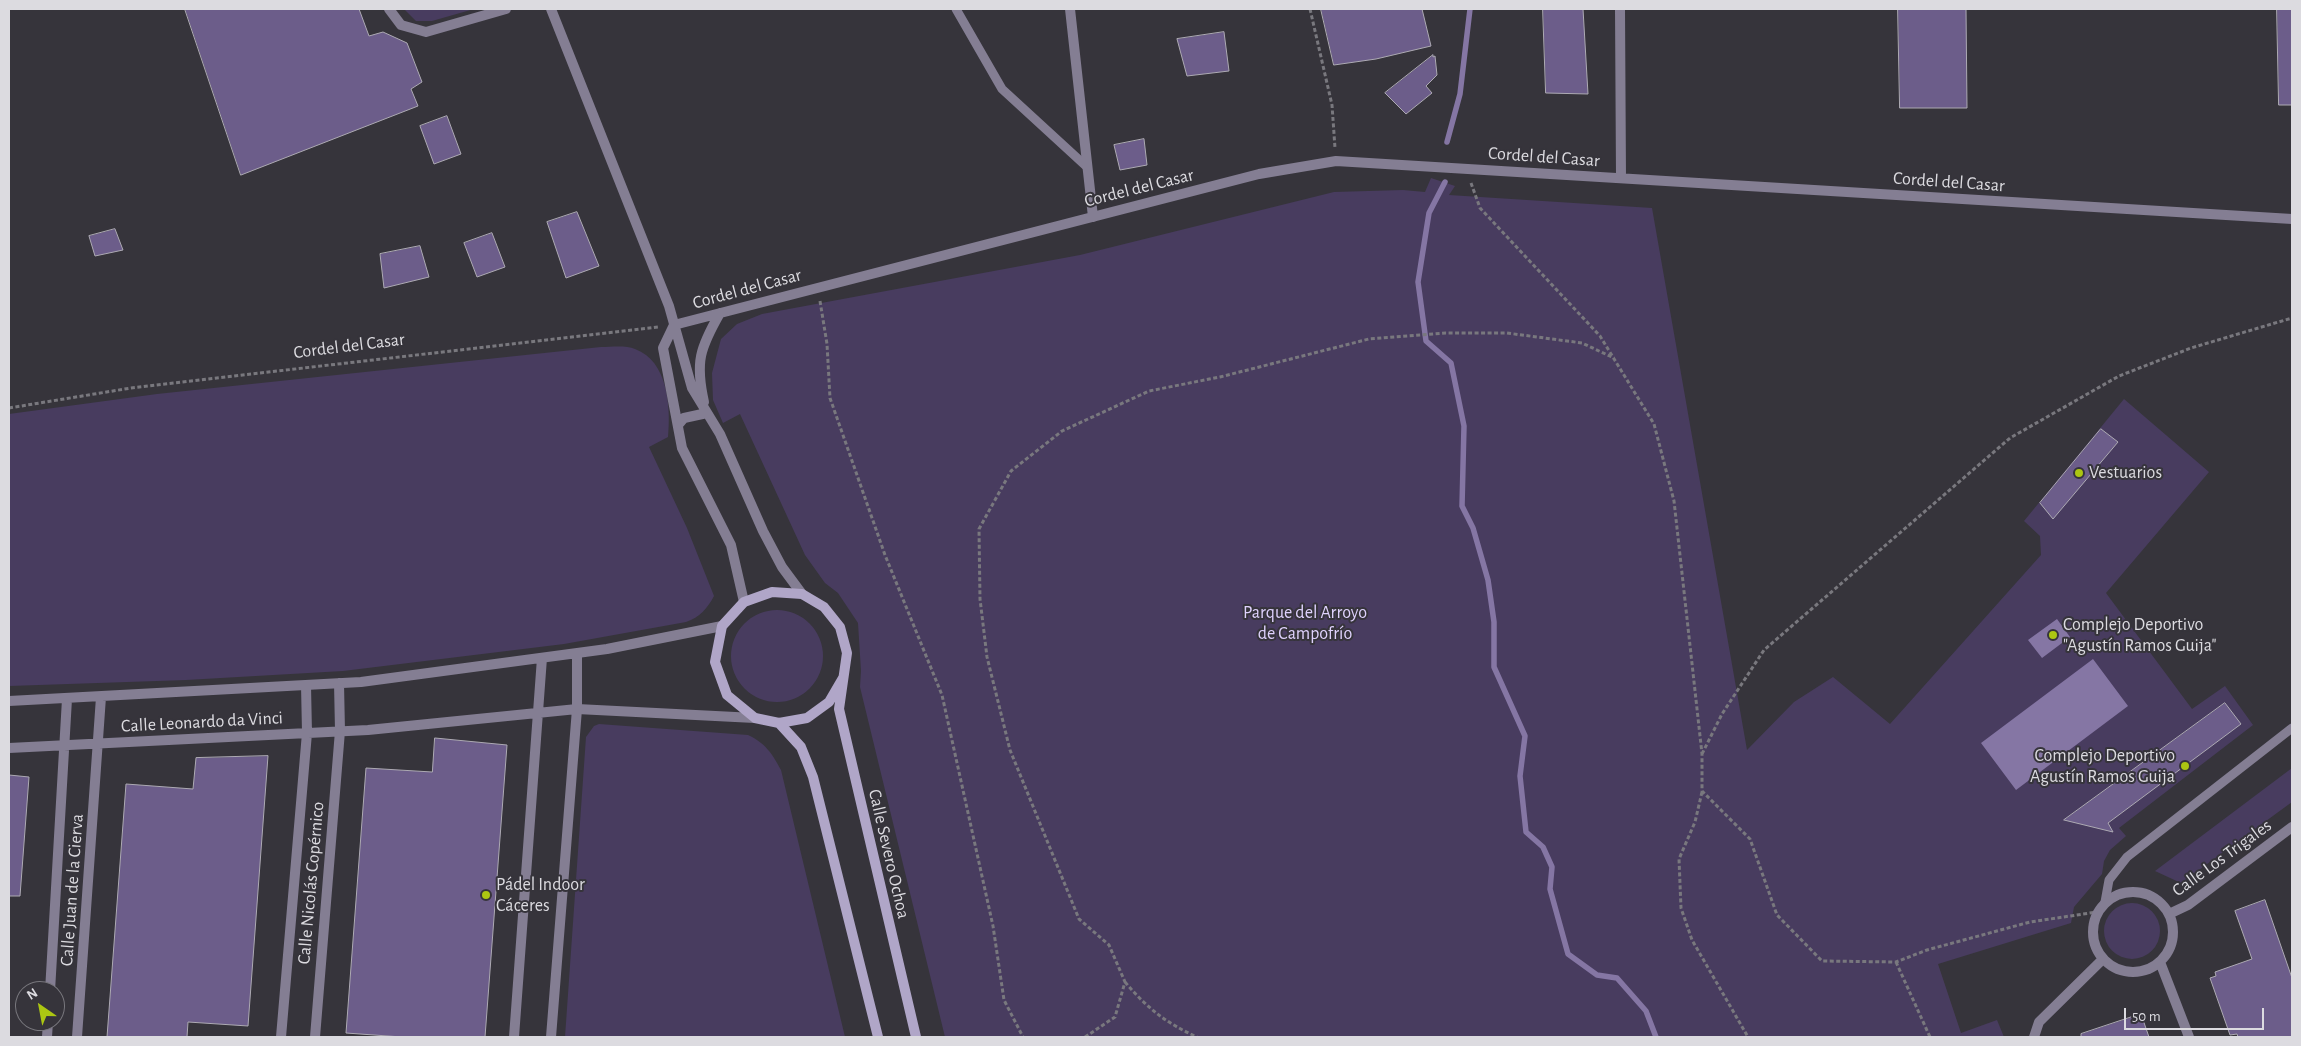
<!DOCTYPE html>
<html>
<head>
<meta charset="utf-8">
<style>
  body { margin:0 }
  #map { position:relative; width:2301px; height:1046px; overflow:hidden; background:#36343b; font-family:"Alegreya Sans",sans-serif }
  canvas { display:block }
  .frame { position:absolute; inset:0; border:10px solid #dcdbe0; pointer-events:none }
  .north { position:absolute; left:15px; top:981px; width:50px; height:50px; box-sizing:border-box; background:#36343b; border:1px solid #78777d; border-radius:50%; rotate:327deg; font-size:14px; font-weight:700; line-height:20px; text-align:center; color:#dcdbe0 }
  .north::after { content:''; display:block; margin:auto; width:18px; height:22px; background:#acc612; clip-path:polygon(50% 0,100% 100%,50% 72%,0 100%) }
  .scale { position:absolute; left:2124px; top:1008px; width:140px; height:22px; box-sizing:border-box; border:2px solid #dcdbe0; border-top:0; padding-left:6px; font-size:15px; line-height:18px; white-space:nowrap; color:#dcdbe0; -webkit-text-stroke:4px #36343b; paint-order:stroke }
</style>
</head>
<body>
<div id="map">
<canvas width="2301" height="1046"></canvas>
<div class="frame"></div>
<div class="north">N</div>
<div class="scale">50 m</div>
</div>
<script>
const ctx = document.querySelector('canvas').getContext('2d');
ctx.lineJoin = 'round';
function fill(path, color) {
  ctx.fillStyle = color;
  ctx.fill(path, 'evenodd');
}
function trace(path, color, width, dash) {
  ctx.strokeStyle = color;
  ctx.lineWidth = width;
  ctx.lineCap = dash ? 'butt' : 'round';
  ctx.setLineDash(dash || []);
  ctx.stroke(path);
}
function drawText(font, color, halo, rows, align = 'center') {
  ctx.font = font + ' "Alegreya Sans",sans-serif';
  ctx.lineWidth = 4;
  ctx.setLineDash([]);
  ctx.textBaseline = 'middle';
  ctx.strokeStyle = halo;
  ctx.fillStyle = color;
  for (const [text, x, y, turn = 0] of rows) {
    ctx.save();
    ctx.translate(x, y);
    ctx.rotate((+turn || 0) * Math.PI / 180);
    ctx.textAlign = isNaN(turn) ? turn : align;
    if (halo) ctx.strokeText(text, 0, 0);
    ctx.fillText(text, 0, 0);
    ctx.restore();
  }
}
const green = new Path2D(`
  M404,9h70l-42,12h-16z
  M1431,178l24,8 -6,9 203,13 95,542 47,-48 39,-25 57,47 151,-169 -1,-19 -16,-15 100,-122 85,73 -103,121 86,116 33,-23 28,39 -134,103 7,8 -16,14 -6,11 -2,13 -28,33 -3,16 -133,41 23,69 36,-13 7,17h-1059l-85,-350 1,-16 -3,-48 -20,-30 -13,-10 -20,-28 -65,-141 -17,9 -10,-23 -1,-27 9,-34 16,-15 25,-10 318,-59 254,-63 69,-2 22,2z
  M601,347c10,0 25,-2 34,2 33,12 36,58 33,88l-19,10 38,81 27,68c-7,13 -14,21 -28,26l-122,22 -221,27 -157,9 -177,6v-272l148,-20z
  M731 656a46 46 0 1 1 92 0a46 46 0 1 1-92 0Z
  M599,724l149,11c17,8 24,18 33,35l64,267h-280l21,-300 8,-11z
  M2292,768v34l-111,81 -26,-12z
  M2104 931a28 28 0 1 1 56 0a28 28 0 1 1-56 0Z`);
const water = new Path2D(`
  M2057,619l13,18 -28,21 -14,-18z
  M2093,659l35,47 -112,84 -35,-47z`);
const stream = new Path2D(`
  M1447,142l13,-48 10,-85
  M1445,182l-16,31 -11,69 8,59 25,22 13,63 -2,80 11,22 15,52 6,42v45l31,69 -5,40 6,56 17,15 9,20 -2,22 18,65 29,21 20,3 29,33 10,26`);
const building = new Path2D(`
  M185,9h174l10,27 14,-4 24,11 15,39 -11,7 7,17 -177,69z
  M1321,9h101l9,37 -55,13 -42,6z
  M1543,9h40l5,85 -42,-1z
  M1898,9h68l1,99h-67z
  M2277,9h15v96h-13z
  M1224,32l5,39 -42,5 -10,-37z
  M1433,55v2l2,-1 2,19 -11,11 6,7 -26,21 -21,-21z
  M447,116l14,38 -27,10 -14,-38z
  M1144,139l3,26 -27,5 -6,-25z
  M577,212l22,54 -33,12 -19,-56z
  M115,229l8,21 -28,6 -6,-20z
  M492,233l13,34 -28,10 -13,-34z
  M420,246l9,31 -45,11 -4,-34z
  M2101,429l17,13 -65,77 -13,-16z
  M2225,703l16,21 -133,99 5,9 -49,-12z
  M435,738l72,7 -22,292h-83l-56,-4 20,-265 66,4z
  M268,756l-20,270 -60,-4 -1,15h-80l19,-253 67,5 3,-31z
  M9,775l20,2 -9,119h-11z
  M2265,900l27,78v59h-54l-1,-3 -7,1 -20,-57 6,-2 -1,-4 37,-13 -17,-48z
  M2141,1014l8,23h-68v-3z`);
const path = new Path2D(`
  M1310,9l22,96 3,43
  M1471,183l9,25 120,128 54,88 20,77 28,253v37l48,48 27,76 45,46 74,1 31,-12 103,-28 67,-10
  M820,301l7,43 3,54 55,157 57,140 51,231 11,74 19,37
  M9,408l122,-20 527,-61
  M1702,754l20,-40 42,-64 246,-212 109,-62 72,-28 101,-30
  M1702,792l-7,30 -16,37 2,49 11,32 56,97
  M1896,962l34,75
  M1125,982c22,26 41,41 72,55
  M1085,1037l30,-20 10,-35 -16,-37 -30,-26 -69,-169 -23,-93 -7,-58 -1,-70 32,-58 51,-40 87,-40 71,-14 149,-38 77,-6h61l75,10 32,15`);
const service = new Path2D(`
  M956,9l46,80 85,78
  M2105,902l4,-22 18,-23 165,-129`);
const minor = new Path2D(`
  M389,9l12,16 25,7 80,-23
  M551,9l118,297 23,82 28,46 43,97 19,36 20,27
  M1070,9l23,208
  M1620,9l1,169
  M674,325l585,-151 77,-13 956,58
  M674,325l-11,23 19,100 49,97 13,57
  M704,402c-9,-40 -4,-54 16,-89
  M678,425l6,-7 23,-5
  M9,701l352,-19 246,-33 115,-23
  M9,748l359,-18 209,-21 178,9
  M2093 932a40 40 0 1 1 80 0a40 40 0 1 1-80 0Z
  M2169,914l19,-9 104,-78
  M2160,962l29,75
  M50,991l17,-292
  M47,1037l1,-16
  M77,1037l24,-340
  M281,1037l26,-304 -1,-48
  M315,1037l25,-306 -1,-48
  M514,1037l28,-379
  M551,1037l26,-328v-56
  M2034,1037l5,-15 64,-63`);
const secondary = new Path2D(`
  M843,678l-14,24 -22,16 -28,5 -24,-5 -28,-23 -12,-33 7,-36 22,-24 28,-10 30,2 22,13 16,20 7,26 -8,56 77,328
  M779,723l22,24 12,30 65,260`);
const markers = [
  [2079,473,5,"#acc612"],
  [2053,635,5,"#acc612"],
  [2185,766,5,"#acc612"],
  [486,895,5,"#acc612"]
];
const streetNames = [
  ["Cordel del Casar",1544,157,4],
  ["Cordel del Casar",1949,182,4],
  ["Cordel del Casar",1139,188,-14],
  ["Cordel del Casar",747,289,-15],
  ["Cordel del Casar",349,346,-7],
  ["Calle Leonardo da Vinci",202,722,-3],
  ["Calle Severo Ochoa",889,854,77],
  ["Calle Los Trigales",2222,858,-36],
  ["Calle Nicolás Copérnico",311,883,-85],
  ["Calle Juan de la Cierva",72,890,-86]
];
const poiNames = [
  ["Vestuarios",2089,473],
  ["Complejo Deportivo",2063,625],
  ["\"Agustín Ramos Guija\"",2063,646],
  ["Complejo Deportivo",2175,756,"right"],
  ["Agustín Ramos Guija",2175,777,"right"],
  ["Pádel Indoor",496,885],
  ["Cáceres",496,906]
];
const parkNames = [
  ["Parque del Arroyo",1305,613],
  ["de Campofrío",1305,634]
];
fill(green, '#483c5f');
fill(water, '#8576a4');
trace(stream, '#8576a4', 5.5);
fill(building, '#6c5d8a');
trace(building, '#adaab3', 1);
trace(path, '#79787e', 3, [4, 2.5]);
trace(service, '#847e93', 9);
trace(minor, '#847e93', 10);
trace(secondary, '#b0a6c8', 10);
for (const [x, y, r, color] of markers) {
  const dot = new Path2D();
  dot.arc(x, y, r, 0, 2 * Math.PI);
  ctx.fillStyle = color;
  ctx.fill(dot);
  trace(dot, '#36343b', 2);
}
drawText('18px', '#dcdbe0', '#36343b', streetNames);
drawText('18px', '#dcdbe0', '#36343b', poiNames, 'left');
drawText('18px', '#dfd2fd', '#36343b', parkNames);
</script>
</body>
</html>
